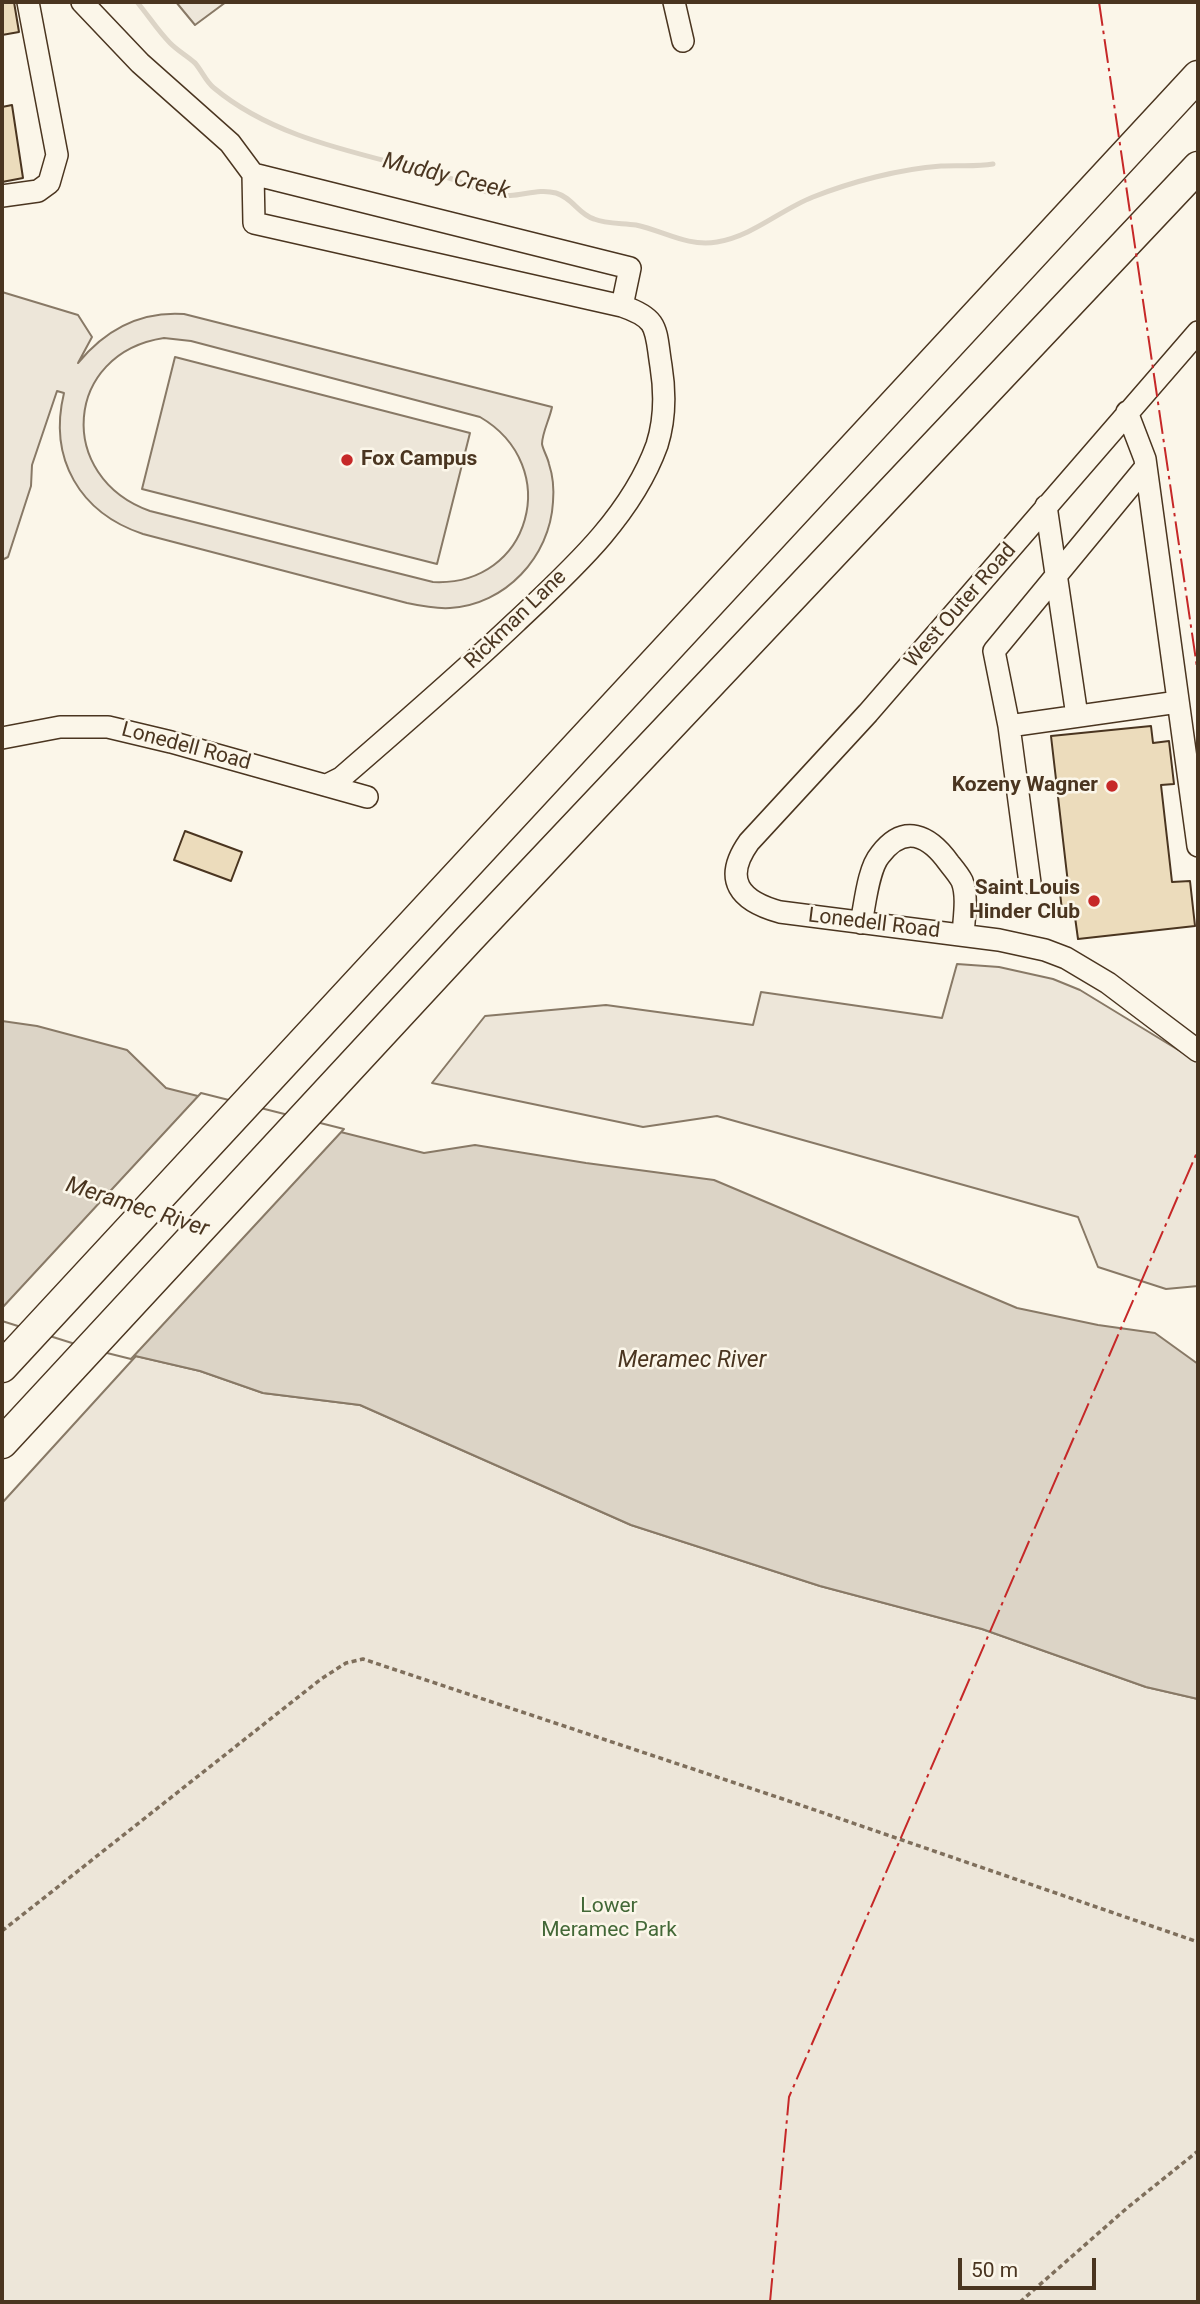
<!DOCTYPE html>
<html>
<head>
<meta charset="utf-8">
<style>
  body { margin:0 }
  #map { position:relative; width:1200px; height:2304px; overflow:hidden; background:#fbf6e9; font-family:Roboto,sans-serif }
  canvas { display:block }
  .frame { position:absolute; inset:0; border:4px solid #4a3520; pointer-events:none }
  .scale { position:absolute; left:958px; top:2258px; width:138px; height:32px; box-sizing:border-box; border:4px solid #4a3520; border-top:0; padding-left:9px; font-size:21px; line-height:24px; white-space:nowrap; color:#4a3520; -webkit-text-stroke:5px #fbf6e9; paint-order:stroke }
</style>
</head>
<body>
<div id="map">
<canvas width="1200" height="2304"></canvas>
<div class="frame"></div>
<div class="scale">50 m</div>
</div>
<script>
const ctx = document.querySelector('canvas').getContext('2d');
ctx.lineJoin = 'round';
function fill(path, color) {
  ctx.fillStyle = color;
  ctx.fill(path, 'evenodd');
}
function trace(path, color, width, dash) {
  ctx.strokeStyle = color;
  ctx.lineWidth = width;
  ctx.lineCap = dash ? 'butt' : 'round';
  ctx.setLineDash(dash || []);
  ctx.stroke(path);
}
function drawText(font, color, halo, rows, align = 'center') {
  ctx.font = font + ' Roboto,sans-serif';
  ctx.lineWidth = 5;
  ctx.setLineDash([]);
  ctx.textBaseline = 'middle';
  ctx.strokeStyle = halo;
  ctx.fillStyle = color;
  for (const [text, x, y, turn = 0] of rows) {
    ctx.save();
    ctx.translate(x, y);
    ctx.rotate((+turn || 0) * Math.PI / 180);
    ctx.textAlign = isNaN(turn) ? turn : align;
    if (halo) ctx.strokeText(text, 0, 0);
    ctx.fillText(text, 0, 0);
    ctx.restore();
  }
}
const green = new Path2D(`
  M176,2h50l-31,23z
  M2,292l76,23 14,22 -14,26c28,-34 62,-52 106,-49l368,93c-2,11 -10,26 -10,37 1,6 6,14 7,20 4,12 5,26 4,38 -3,55 -48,103 -103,106 -15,1 -29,-2 -43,-5l-264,-69c-63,-21 -95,-75 -79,-141l-7,-2 -25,74 -1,21 -23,71 -6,3zM164,338l27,3 289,76c84,49 51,170 -47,165l-283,-71c-95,-34 -86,-158 14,-173z
  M175,357l295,76 -33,131 -295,-75z
  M957,964l42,3 54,12 27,11 118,72v224l-32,3 -68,-22 -20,-50 -361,-101 -74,11 -211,-44 53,-67 121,-11 147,20 8,-33 181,26z
  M136,1356l64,15 63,22 97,12 271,120 189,61 162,43 164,58 52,12v603h-1196v-799z`);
const water = new Path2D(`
  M2,1021l35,5 90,24 39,38 258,65 51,-8 111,18 128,17 303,128 81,17 57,8 43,31v335l-52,-12 -164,-58 -162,-43 -189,-61 -271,-120 -97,-12 -63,-22 -108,-25 -90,-29z`);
const pier = new Path2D(`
  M201,1093l143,36 -213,230 -40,-10 -89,-28v-13z`);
const stream = new Path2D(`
  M137,2c11,13 21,29 33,41 8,8 17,13 25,20 7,8 11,19 19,25 66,55 156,66 235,90 15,4 30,13 45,16 22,6 41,-7 62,-1 17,5 22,21 38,26 12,5 29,4 42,6 28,6 51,22 81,17 36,-6 63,-32 96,-45 38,-15 86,-28 128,-31 18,-1 35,1 52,-2`);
const building = new Path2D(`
  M2,2h12l5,30 -17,3z
  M12,105l11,73 -21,4v-75z
  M1151,726l2,17 16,-2 5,43 -13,1 11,97 18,-1 5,45 -117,13 -3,-22 -12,1 -3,-25 9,-1 -18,-156z
  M185,831l57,21 -11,29 -57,-21z`);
const path = new Path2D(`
  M2,1931l319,-252 25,-16 17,-4 420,140 415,143
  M1020,2302l107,-94 71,-57`);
const minor = new Path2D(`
  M82,2l58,61 90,80 23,31 377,94 -8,38c38,13 33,23 39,60 4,25 4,54 -4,79 -26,72 -87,126 -141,177 -57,54 -116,105 -175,156l-14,7
  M674,2l9,39
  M253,174l1,49 368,83
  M2,196l36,-5 11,-8 8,-28 -29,-153
  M1198,332l-330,381 -119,129c-27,38 -9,59 31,70l219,28 46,10 21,8 42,25 90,68
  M1127,412l18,47 53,387
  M1046,506l31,210
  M1009,726l-15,-75 151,-183
  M2,738l58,-11h48l63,15 196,55
  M1030,883l-21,-157 169,-24
  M861,923c4,-18 7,-54 19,-68 24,-32 49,-20 69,8 4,5 10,12 13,18 6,15 2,37 1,54`);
const highway = new Path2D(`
  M2,1367l1196,-1291
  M2,1443l467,-504 729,-772`);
const power = new Path2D(`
  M1099,2l99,672
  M770,2302l19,-205 409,-947`);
const markers = [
  [347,460,7,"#c62828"],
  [1112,786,7,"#c62828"],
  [1094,901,7,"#c62828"]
];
const poiNames = [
  ["Fox Campus",361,460,"left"],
  ["Kozeny Wagner",1098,786],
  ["Saint Louis",1080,889],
  ["Hinder Club",1080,913]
];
const streetNames = [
  ["West Outer Road",961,606,-49],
  ["Rickman Lane",516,620,-44],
  ["Lonedell Road",186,747,15],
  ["Lonedell Road",874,924,7]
];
const parkNames = [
  ["Lower",609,1907],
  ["Meramec Park",609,1931]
];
const waterNames = [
  ["Muddy Creek",446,177,14],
  ["Meramec River",137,1208,18],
  ["Meramec River",692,1361]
];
fill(green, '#ede6d9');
trace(green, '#887966', 2);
fill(water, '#dcd4c6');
trace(water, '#887966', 2);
fill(pier, '#fbf6e9');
trace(pier, '#887966', 2);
trace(stream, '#dcd4c6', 5);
fill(building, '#ecdcbc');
trace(building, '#4a3520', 2);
trace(minor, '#4a3520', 24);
trace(highway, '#4a3520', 33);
trace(path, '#7f6f5c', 3.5, [5, 3.5]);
trace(minor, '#fbf6e9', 21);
trace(highway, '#fbf6e9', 30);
trace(power, '#c62828', 2, [24, 5, 3.5, 5]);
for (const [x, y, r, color] of markers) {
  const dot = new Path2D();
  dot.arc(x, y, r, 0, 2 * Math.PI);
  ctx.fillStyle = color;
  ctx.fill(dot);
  trace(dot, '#fbf6e9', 2.5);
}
drawText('bold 21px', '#4a3520', '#fbf6e9', poiNames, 'right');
drawText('21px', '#4a3520', '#fbf6e9', streetNames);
drawText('21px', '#436837', '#fbf6e9', parkNames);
drawText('italic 23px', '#4a3520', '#fbf6e9', waterNames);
</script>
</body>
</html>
